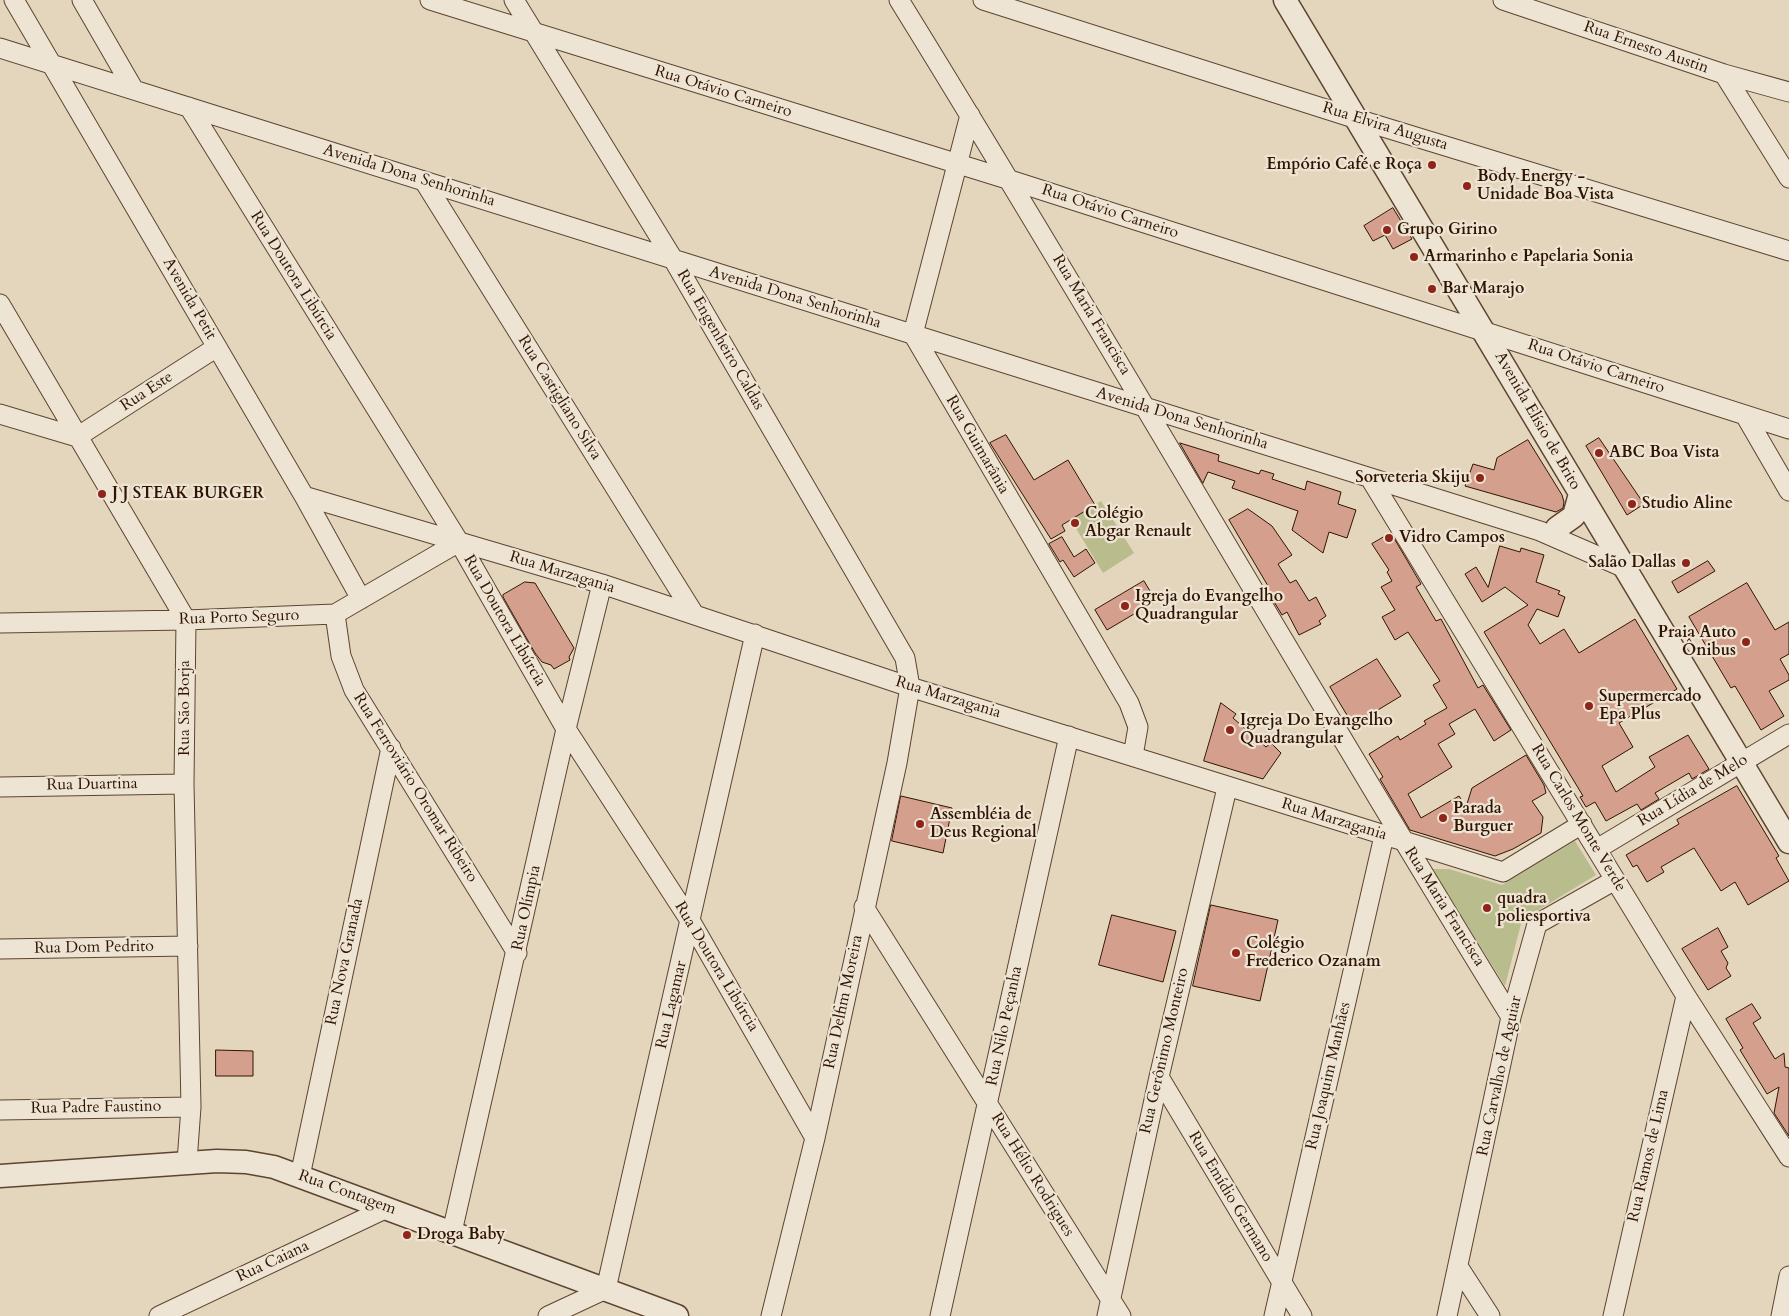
<!DOCTYPE html>
<html>
<head>
<meta charset="utf-8">
<style>
  body { margin:0 }
  canvas { display:block; background:#e3d6bd }
</style>
</head>
<body>
<canvas width="1789" height="1316"></canvas>
<script>
const ctx = document.querySelector('canvas').getContext('2d');
ctx.lineJoin = 'round';
function fill(path, color) {
  ctx.fillStyle = color;
  ctx.fill(path, 'evenodd');
}
function trace(path, color, width, dash) {
  ctx.strokeStyle = color;
  ctx.lineWidth = width;
  ctx.lineCap = dash ? 'butt' : 'round';
  ctx.setLineDash(dash || []);
  ctx.stroke(path);
}
function drawText(font, color, halo, rows, align = 'center') {
  ctx.font = font + ' Cardo,serif';
  ctx.lineWidth = 4.5;
  ctx.setLineDash([]);
  ctx.textBaseline = 'middle';
  ctx.strokeStyle = halo;
  ctx.fillStyle = color;
  for (const [text, x, y, turn = 0] of rows) {
    ctx.save();
    ctx.translate(x, y);
    ctx.rotate((+turn || 0) * Math.PI / 180);
    ctx.textAlign = isNaN(turn) ? turn : align;
    if (halo) ctx.strokeText(text, 0, 0);
    ctx.fillText(text, 0, 0);
    ctx.restore();
  }
}
const green = new Path2D(`
  M1101,501l33,52 -31,20 -32,-53z
  M1575,841l21,34 -74,45 -17,66 -43,-69 -3,-1 1,-3 -28,-44h17l53,16z`);
const building = new Path2D(`
  M1393,208l19,31 -19,10 -8,-14 -12,6 -9,-15z
  M1006,435l28,45 34,-20 27,45 -33,20 3,6 -14,8 -61,-96z
  M1599,438l45,66 -17,11 -41,-69z
  M1528,440l34,55 2,7 -1,6 -7,4 -91,-26 8,-22 21,6 3,-12z
  M1180,443l39,12 -1,6 41,13 2,-4 13,4 -2,5 33,11 2,-9 34,11 -3,12 18,6 -9,28 -18,-6 -6,21 -31,-23 6,-19 -66,-23 3,-7 -27,-9 -5,11z
  M1248,509l24,17 20,29 -14,9 12,19 6,-3 13,21 7,-4 10,19 -7,5 2,3 -22,11 -12,-23 -5,3 -17,-28 3,-1 -39,-66z
  M1391,533l30,51 -5,3 20,34 5,-2 37,69 5,-3 28,45 -17,11 -19,-32 -26,15 6,10 -17,10 14,23 -44,27 13,24 38,-22 7,11 6,-19 54,-33 18,30 2,8 -14,8 11,16 -2,16 -28,16 -18,7 -85,-26 -30,-51 3,-2 -14,-23 29,-18 2,4 26,-16 -2,-3 23,-13 -14,-23 7,-4 -32,-49 -13,8 -13,-23 13,-7 -14,-23 11,-6 -5,-9 2,-2 -17,-26z
  M1062,537l12,20 12,-8 9,14 -21,14 -11,-17 -3,2 -11,-18z
  M1500,546l20,6 1,-4 23,7 -8,27 24,9 -2,3 7,3 -7,20 -21,-8 -9,16 12,19 24,-15 15,24 56,-34 42,70 -58,34 14,24 -31,19 14,26 39,-25 -6,-10 39,-22 21,34 -17,10 -3,-6 -34,20 4,6 -18,11 -4,-6 -31,17 -11,-19 -9,5 -6,-10 3,-1 -99,-164 44,-27 -23,-18 -23,15 -17,-28 11,-7 12,20z
  M1708,561l7,10 -37,22 -6,-11z
  M1144,581l12,20 -49,29 -12,-20z
  M525,582l10,1 39,65 -5,9 1,3 -16,9 -3,-4 -9,-3 -7,-9 -32,-56v-2z
  M1747,583l28,47 14,-8v32l-9,5 9,16v5l-20,11 15,25 -23,14 -26,-44 -4,2 -42,-71z
  M1377,659l24,37 -48,29 -23,-38z
  M1221,703l15,11 -3,4 33,29 5,-4 10,10 -18,26 -59,-18z
  M1737,786l42,70 -3,2 13,23 -41,24 -13,-23 -14,9 -27,-43 -33,19 3,5 -17,10 -10,-17 -4,2 -7,-12 53,-31 -2,-4z
  M901,796l51,12 -9,45 -51,-12z
  M1211,905l67,15 -18,81 -67,-15z
  M1112,915l64,16 -13,51 -64,-17z
  M1718,928l10,19 -7,4 7,12 -2,5 5,8 -23,14 -26,-41z
  M1752,1004l9,14 -8,5 22,36 9,-6 1,14 4,1v68l-15,-23 5,-26 -12,7 -27,-44 3,-2 -17,-29z
  M216,1050l37,1v25h-37z`);
const minor = new Path2D(`
  M14,0l290,496 57,103
  M82,0l52,90
  M430,0l580,180 779,249
  M514,0l159,259 232,399 5,29 -13,76 -82,375 -44,178
  M899,0c208,336 404,680 612,1017
  M983,0l374,119 432,132
  M1503,0l221,74 65,18
  M0,48l1540,483 85,37
  M1724,74l65,104
  M189,107l270,435 107,187 125,193 124,216
  M970,115l-57,219 216,369 9,24 -5,29
  M424,181l270,433
  M0,304l186,316 -2,164 7,323 -4,55
  M0,414l77,23 140,-90
  M1745,415l44,76
  M1370,478l316,518 103,161
  M304,496l298,88 308,103 593,185 79,-48
  M335,614l6,42 13,34 163,263
  M0,623l186,-3 149,-6 124,-72
  M0,787l184,-3
  M1597,849l192,-115
  M864,907l257,409
  M0,949l188,-3
  M1159,1077l143,239
  M0,1110l191,-3
  M300,1176l91,-428
  M452,1232l114,-503 36,-145
  M1459,1268l31,48
  M159,1316l228,-108
  M548,1316l58,-27 149,-655
  M940,1316l129,-580
  M1107,1316l52,-239 68,-289
  M1274,1316l110,-480
  M1447,1316l64,-299 26,-93 78,-44
  M1613,1316l73,-320
  M1781,1316l8,-40`);
const tertiary = new Path2D(`
  M1285,0l504,842
  M1557,528l17,-12 6,-22
  M0,1176l217,-15 29,1 28,5 403,149`);
const markers = [
  [1432,165,5,"#8f2418"],
  [1467,186,5,"#8f2418"],
  [1387,230,5,"#8f2418"],
  [1414,257,5,"#8f2418"],
  [1432,289,5,"#8f2418"],
  [1599,453,5,"#8f2418"],
  [1480,478,5,"#8f2418"],
  [102,494,5,"#8f2418"],
  [1632,504,5,"#8f2418"],
  [1075,523,5,"#8f2418"],
  [1389,538,5,"#8f2418"],
  [1686,563,5,"#8f2418"],
  [1125,606,5,"#8f2418"],
  [1746,642,5,"#8f2418"],
  [1589,706,5,"#8f2418"],
  [1230,730,5,"#8f2418"],
  [1443,818,5,"#8f2418"],
  [920,824,5,"#8f2418"],
  [1487,908,5,"#8f2418"],
  [1236,953,5,"#8f2418"],
  [407,1235,5,"#8f2418"]
];
const streetNames = [
  ["Rua Ernesto Austin",1646,48,19],
  ["Rua Otávio Carneiro",723,92,17],
  ["Rua Elvira Augusta",1385,127,17],
  ["Avenida Dona Senhorinha",409,176,17],
  ["Rua Otávio Carneiro",1110,212,18],
  ["Rua Doutora Libúrcia",293,276,58],
  ["Avenida Dona Senhorinha",795,298,17],
  ["Avenida Petit",189,299,60],
  ["Rua Maria Francisca",1091,315,59],
  ["Rua Engenheiro Caldas",720,340,60],
  ["Rua Otávio Carneiro",1596,367,18],
  ["Rua Este",147,392,-33],
  ["Rua Castigliano Silva",559,398,58],
  ["Avenida Dona Senhorinha",1182,419,17],
  ["Avenida Elísio de Brito",1537,421,60],
  ["Rua Guimarânia",977,445,60],
  ["Rua Marzagania",562,573,17],
  ["Rua Porto Seguro",239,618,-2],
  ["Rua Doutora Libúrcia",504,621,60],
  ["Rua Marzagania",948,698,17],
  ["Rua São Borja",185,708,-90],
  ["Rua Duartina",92,785,-1],
  ["Rua Ferroviário Oromar Ribeiro",415,788,58],
  ["Rua Lídia de Melo",1693,791,-31],
  ["Rua Carlos Monte Verde",1578,818,59],
  ["Rua Marzagania",1334,820,17],
  ["Rua Maria Francisca",1444,907,58],
  ["Rua Olímpia",527,908,-78],
  ["Rua Dom Pedrito",94,948,-1],
  ["Rua Nova Granada",345,962,-78],
  ["Rua Doutora Libúrcia",716,967,59],
  ["Rua Delfim Moreira",844,1002,-78],
  ["Rua Lagamar",672,1005,-77],
  ["Rua Nilo Peçanha",1005,1026,-78],
  ["Rua Gerônimo Monteiro",1165,1051,-77],
  ["Rua Joaquim Manhães",1329,1076,-77],
  ["Rua Carvalho de Aguiar",1500,1076,-78],
  ["Rua Padre Faustino",96,1108,-1],
  ["Rua Ramos de Lima",1649,1156,-77],
  ["Rua Hélio Rodrigues",1032,1175,58],
  ["Rua Contagem",347,1193,20],
  ["Rua Emídio Germano",1230,1197,59],
  ["Rua Caiana",273,1262,-25]
];
const poiNames = [
  ["Empório Café e Roça",1422,165,"right"],
  ["Body Energy -",1477,177],
  ["Unidade Boa Vista",1477,195],
  ["Grupo Girino",1397,230],
  ["Armarinho e Papelaria Sonia",1424,257],
  ["Bar Marajo",1442,289],
  ["ABC Boa Vista",1609,453],
  ["Sorveteria Skiju",1470,478,"right"],
  ["J J STEAK BURGER",112,494],
  ["Studio Aline",1642,504],
  ["Colégio",1085,514],
  ["Abgar Renault",1085,532],
  ["Vidro Campos",1399,538],
  ["Salão Dallas",1676,563,"right"],
  ["Igreja do Evangelho",1135,597],
  ["Quadrangular",1135,615],
  ["Praia Auto",1736,633,"right"],
  ["Ônibus",1736,651,"right"],
  ["Supermercado",1599,697],
  ["Epa Plus",1599,715],
  ["Igreja Do Evangelho",1240,721],
  ["Quadrangular",1240,739],
  ["Parada",1453,809],
  ["Burguer",1453,827],
  ["Assembléia de",930,815],
  ["Deus Regional",930,833],
  ["quadra",1497,899],
  ["poliesportiva",1497,917],
  ["Colégio",1246,944],
  ["Frederico Ozanam",1246,962],
  ["Droga Baby",417,1235]
];
fill(green, '#b9bc8d');
fill(building, '#d59f8e');
trace(building, '#311400', 1);
trace(minor, '#5e442f', 21);
trace(tertiary, '#5e442f', 25);
trace(minor, '#ede4d4', 19);
trace(tertiary, '#ede4d4', 22);
for (const [x, y, r, color] of markers) {
  const dot = new Path2D();
  dot.arc(x, y, r, 0, 2 * Math.PI);
  ctx.fillStyle = color;
  ctx.fill(dot);
  trace(dot, '#ede4d4', 2);
}
drawText('16px', '#311400', '#ede4d4', streetNames);
drawText('bold 16px', '#311400', '#ede4d4', poiNames, 'left');
</script>
</body>
</html>
